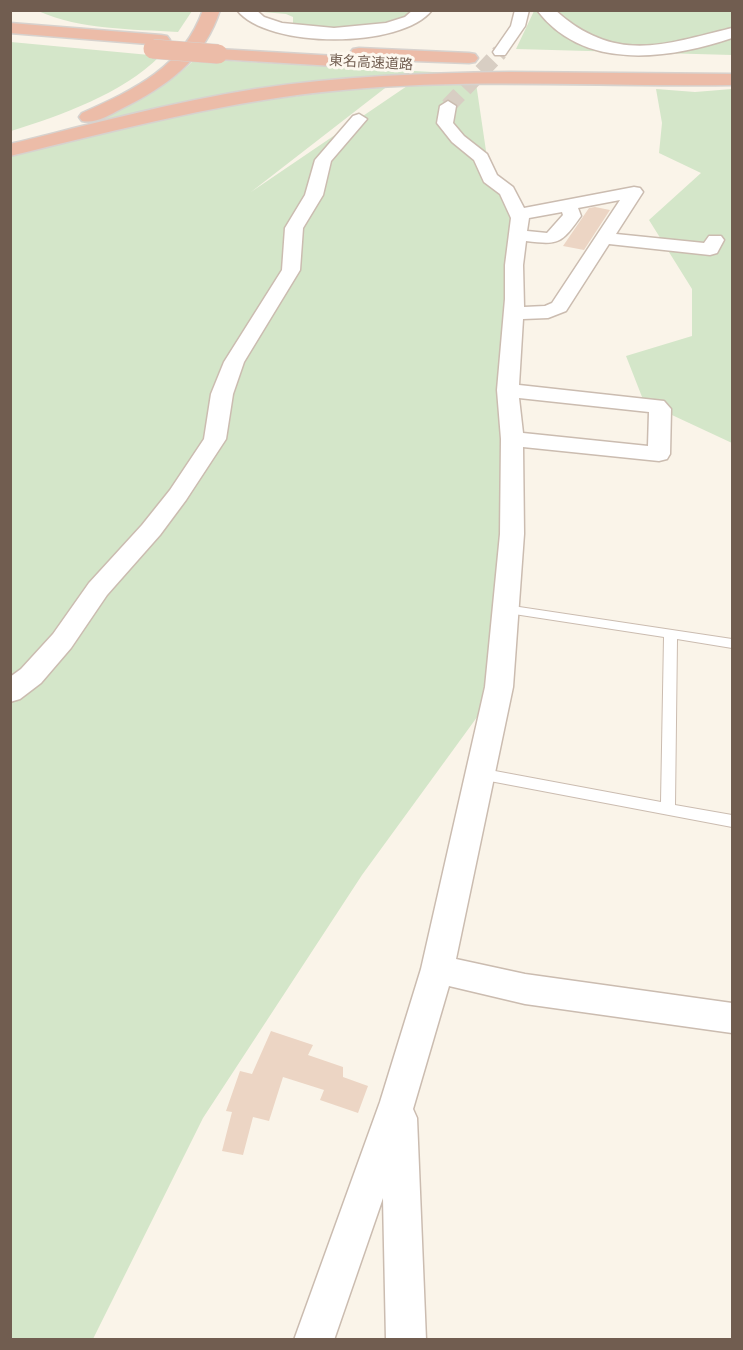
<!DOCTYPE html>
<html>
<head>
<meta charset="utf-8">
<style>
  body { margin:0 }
  #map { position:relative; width:743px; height:1350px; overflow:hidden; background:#faf4e9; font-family:"Noto Sans",sans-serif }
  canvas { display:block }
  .frame { position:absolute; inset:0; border:12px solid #715d50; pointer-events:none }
</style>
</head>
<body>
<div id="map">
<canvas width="743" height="1350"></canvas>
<div class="frame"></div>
</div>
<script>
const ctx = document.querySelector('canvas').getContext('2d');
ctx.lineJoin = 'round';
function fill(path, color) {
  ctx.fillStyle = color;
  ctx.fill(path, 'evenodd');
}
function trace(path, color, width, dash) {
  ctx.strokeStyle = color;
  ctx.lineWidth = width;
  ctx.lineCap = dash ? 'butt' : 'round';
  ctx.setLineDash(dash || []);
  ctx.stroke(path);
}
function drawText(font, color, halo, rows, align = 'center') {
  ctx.font = font + ' "Noto Sans","Noto Sans JP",sans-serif';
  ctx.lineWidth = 6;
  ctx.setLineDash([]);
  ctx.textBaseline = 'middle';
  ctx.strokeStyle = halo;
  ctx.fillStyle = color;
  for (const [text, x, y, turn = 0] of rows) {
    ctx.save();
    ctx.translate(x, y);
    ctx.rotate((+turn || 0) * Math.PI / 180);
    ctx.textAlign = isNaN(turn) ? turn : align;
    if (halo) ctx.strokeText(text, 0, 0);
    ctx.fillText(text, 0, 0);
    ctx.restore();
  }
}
const green = new Path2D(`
  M684,10l48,1v44l-216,-6 18,-38z
  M38,11h154l-14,21c-46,-3 -97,-2 -140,-21z
  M252,11h167l-30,16 -47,3 -49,-6v-7l-7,-3z
  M11,42l149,14c-38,38 -98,59 -149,75z
  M195,59l256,14 -99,6 -269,48c40,-20 81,-36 112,-68z
  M476,83l14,95 27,36 -1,35h-10l9,47 -16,391 -137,188 -159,243 -110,221h-82l-1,-1187 198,-45 181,-22 -138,107 159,-108z
  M656,89l39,3 37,-3v354l-88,-41 -18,-46 66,-20v-47l-43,-69 52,-47 -42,-20 3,-30z`);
const building = new Path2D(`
  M595,207l15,3 -26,40 -21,-4 26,-38z
  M271,1031l42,14 -5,10 35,12v10l25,9 -10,27 -38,-13 4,-10 -41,-13 -14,44 -16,-4 -10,38 -21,-4 10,-39 -6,-1 14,-40 12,3z`);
const minorTunnel = new Path2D(`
  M448,106l52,-54`);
const service = new Path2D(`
  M506,605l226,34v9l-55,-9 -2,166 57,10v12l-258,-49 -2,-4 2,-4 5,-2 182,34 3,-165 -163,-25 -1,-3z`);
const minor = new Path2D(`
  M515,10h14l-4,16 -20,29h-10l-2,-3 18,-26z
  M448,101l8,5 -3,17 11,13 23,18 10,21 16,12 11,21 110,-21 6,1 3,4 -27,42 88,9 5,-7h12l3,4 -7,13 -7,2 -101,-11 -43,67 -18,7 -25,1 -4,66 145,16 7,8 -1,45 -3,5 -8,2 -136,-14 1,87 -11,153 -57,272 69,15 207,29v30l-207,-29 -76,-18 -36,123 4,9 9,222h-40l-3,-142 -49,142h-40l86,-238 41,-133 64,-282 15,-153 1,-95 -4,-49 8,-91v-34l6,-47 -11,-24 -16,-12 -10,-22 -22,-18 -15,-19 3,-17zM620,200l-68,103 -7,3 -21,1 -1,-42 3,-24c33,4 35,3 55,-25l-3,-8zM562,212l1,3 -16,18 -20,-2 2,-13zM519,398l130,14 -1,34 -125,-13z
  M359,114l8,5 -36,42 -8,34 -20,33 -3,42 -56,92 -11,32 -7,45 -40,61 -26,35 -53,60 -36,53 -30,35 -21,16 -10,3v-25l11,-8 32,-35 36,-51 53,-58 28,-35 34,-51 7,-45 13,-32 58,-92 3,-42 20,-33 10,-35 38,-44z`);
const tertiary = new Path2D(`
  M237,10h19l8,7 18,6 52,5 52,-5 19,-6 8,-7h19c-30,39 -165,39 -195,0z
  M537,10h18c60,54 108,35 177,18v10c-63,21 -148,34 -195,-28z`);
const motorway = new Path2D(`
  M203,10h17c-16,50 -54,77 -99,99 -12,6 -25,15 -39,12l-3,-4 3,-4c52,-23 101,-46 121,-103z
  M10,23l151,12 6,1 3,4 -3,4 -6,1 -151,-12z
  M359,48l110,5 6,1 3,4 -3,4 -6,1 -82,-3 5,4 -3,4 -6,1 -165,-10 -6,-1 -3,-4 3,-4 6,-1 135,8 -3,-4 3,-4z
  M510,72l222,2v11c-129,2 -259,-7 -389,5 -113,10 -222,39 -333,66v-12c82,-20 163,-42 245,-55 85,-13 170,-16 255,-17z`);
const motorwayBridge = new Path2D(`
  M153,49l65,5`);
const farStreetnames = [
  ["東名高速道路",371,63,3]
];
fill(green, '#d4e6c9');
fill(building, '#ecd5c4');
trace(minorTunnel, '#d8cec3', 16, [16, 8]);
trace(service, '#cbbcb0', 2);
trace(minor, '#cbbcb0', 3);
trace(tertiary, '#cbbcb0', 3);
trace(motorway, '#d7d2ce', 3);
fill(service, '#fff');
fill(minor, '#fff');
fill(tertiary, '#fff');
fill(motorway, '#ecbca8');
trace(motorwayBridge, '#d7d2ce', 20, []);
trace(motorwayBridge, '#ecbca8', 19);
drawText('14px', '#715d50', '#fdf8ef', farStreetnames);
</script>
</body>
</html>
